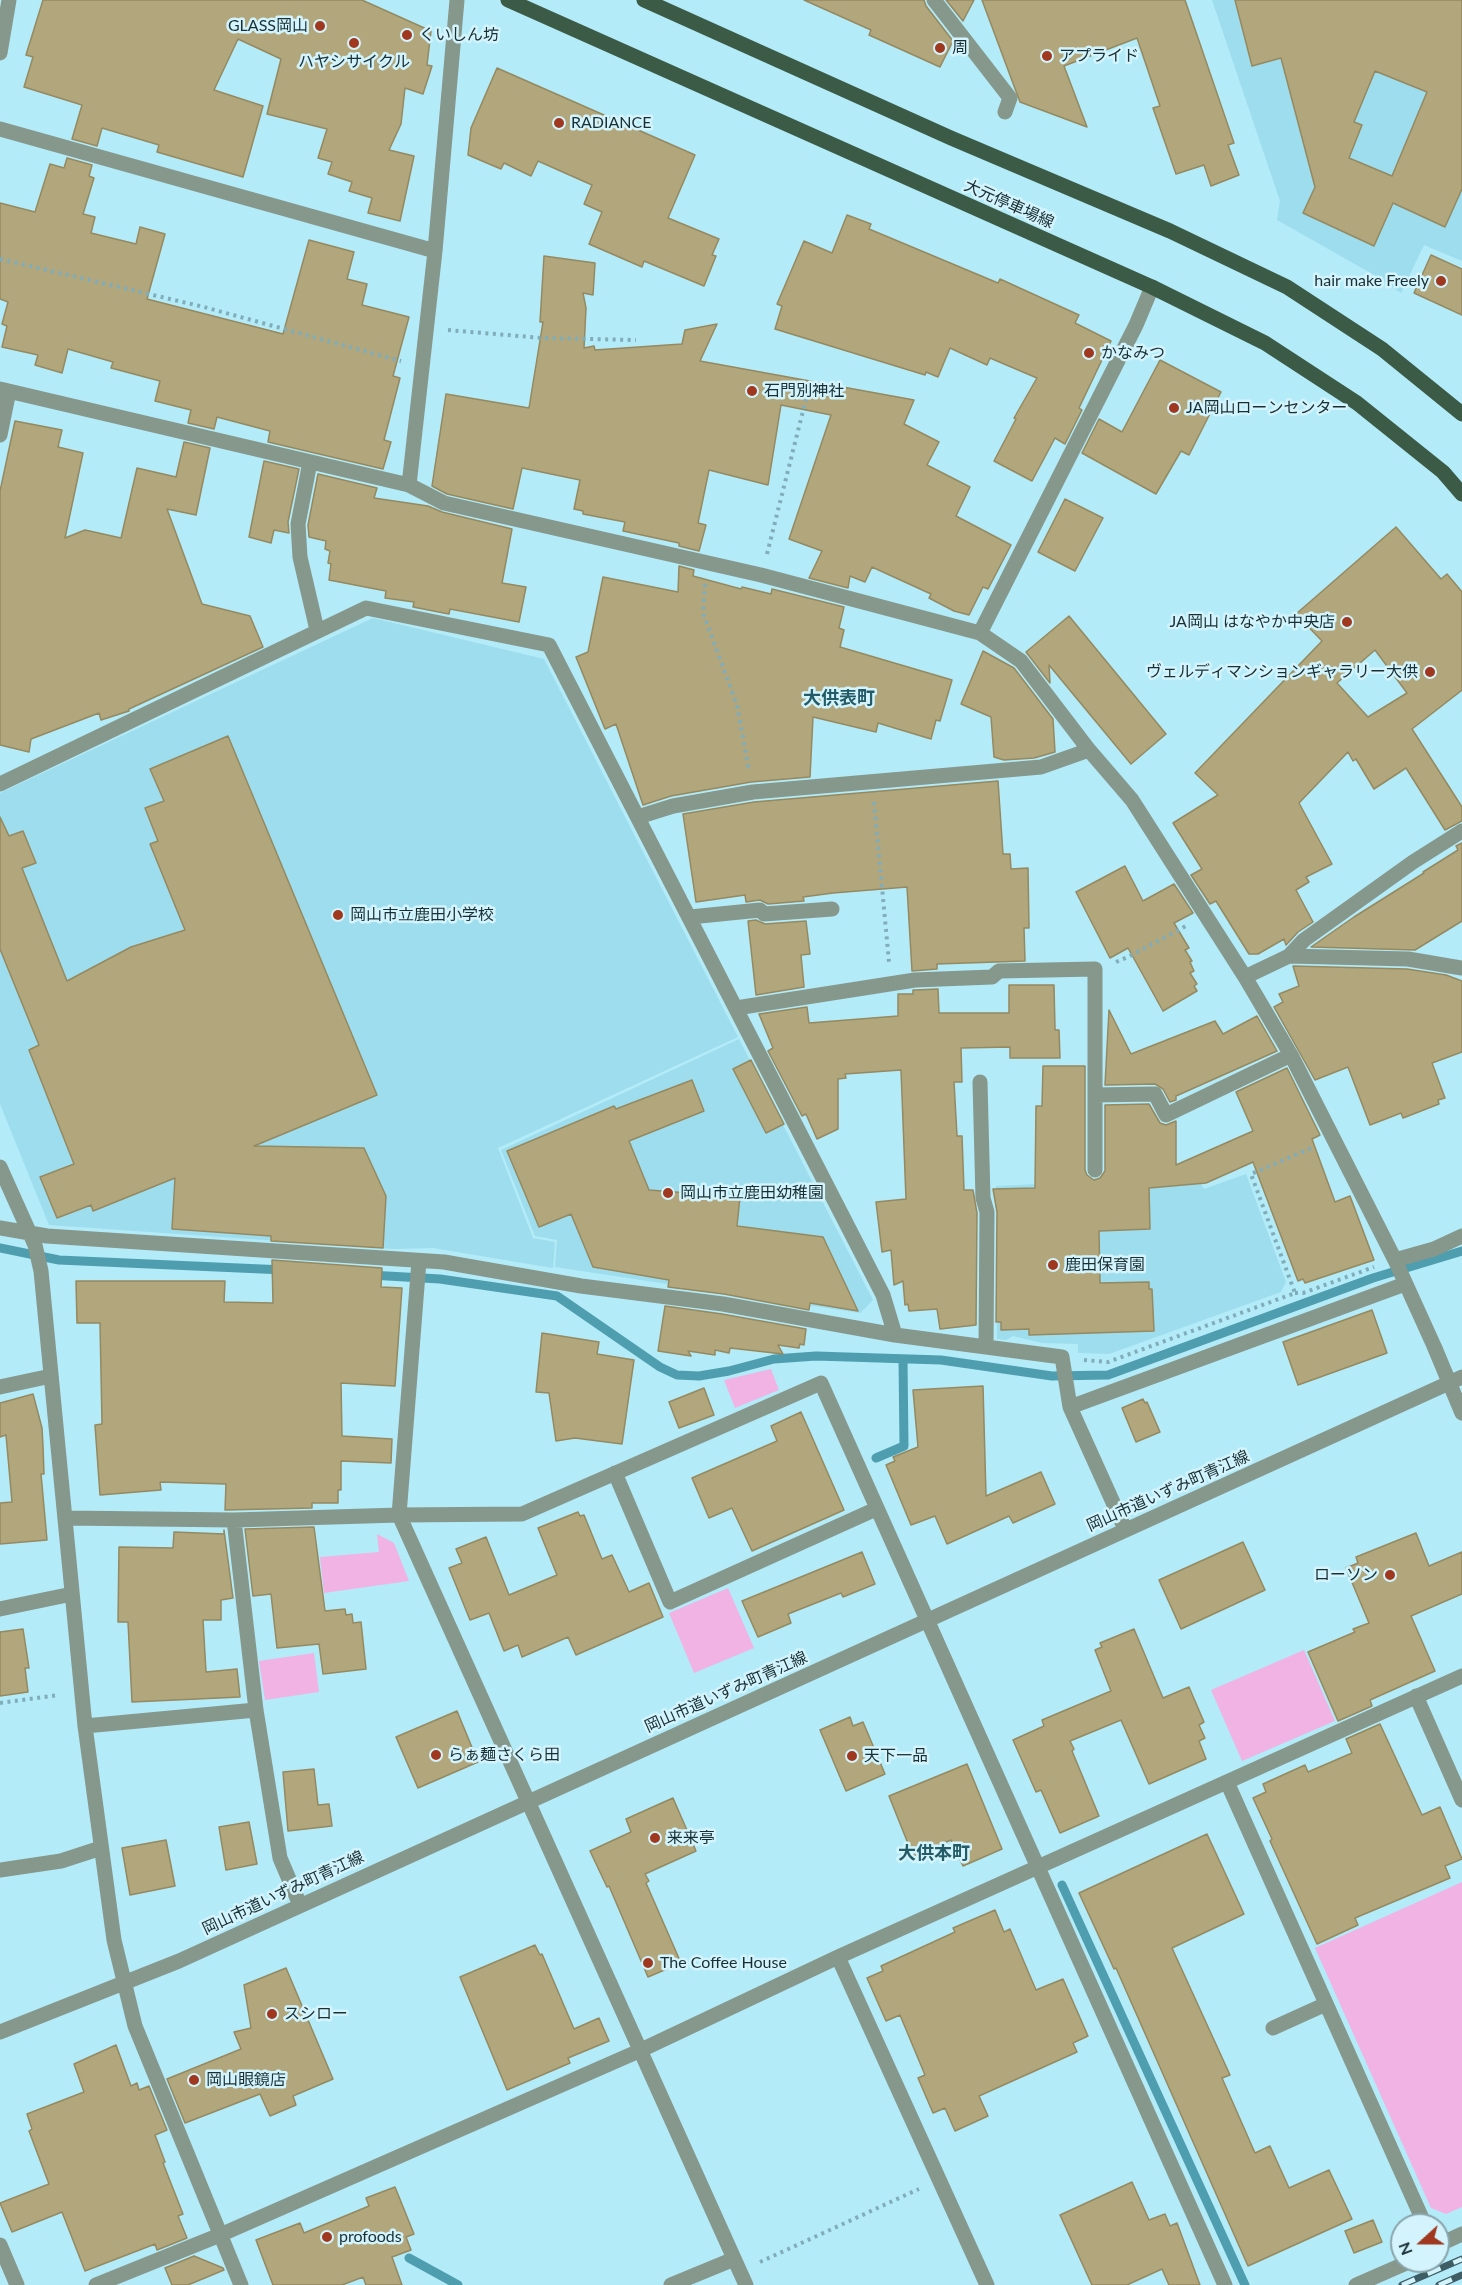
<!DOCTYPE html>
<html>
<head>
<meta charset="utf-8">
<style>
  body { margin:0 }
  #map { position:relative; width:1462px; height:2285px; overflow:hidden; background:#b3ebf8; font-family:Lato,sans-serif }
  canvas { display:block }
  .north { position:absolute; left:1390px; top:2213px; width:60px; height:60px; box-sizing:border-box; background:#d3f4fc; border:2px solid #89a5ac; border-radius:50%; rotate:249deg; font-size:16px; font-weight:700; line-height:24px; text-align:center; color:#192f34 }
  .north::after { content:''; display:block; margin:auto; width:21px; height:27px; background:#a0371f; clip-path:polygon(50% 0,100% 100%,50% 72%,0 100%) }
</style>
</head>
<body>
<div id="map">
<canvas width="1462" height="2285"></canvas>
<div class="north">N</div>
</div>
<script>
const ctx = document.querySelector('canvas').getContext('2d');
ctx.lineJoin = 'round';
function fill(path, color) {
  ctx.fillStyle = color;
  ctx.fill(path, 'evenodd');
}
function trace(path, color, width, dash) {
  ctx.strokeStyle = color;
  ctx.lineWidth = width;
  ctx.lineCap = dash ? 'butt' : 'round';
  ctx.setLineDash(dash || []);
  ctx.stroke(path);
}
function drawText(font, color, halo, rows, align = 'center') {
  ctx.font = font + ' Lato,"Noto Sans JP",sans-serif';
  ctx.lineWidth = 5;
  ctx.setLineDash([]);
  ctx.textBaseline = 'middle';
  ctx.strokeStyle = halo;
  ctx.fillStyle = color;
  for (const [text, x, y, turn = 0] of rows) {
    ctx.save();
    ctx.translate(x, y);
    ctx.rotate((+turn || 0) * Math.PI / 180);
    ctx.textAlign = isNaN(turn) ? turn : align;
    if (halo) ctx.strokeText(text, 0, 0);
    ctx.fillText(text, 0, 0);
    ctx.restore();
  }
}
const built = new Path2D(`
  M1212,0h250v261l-38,-16 -23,48 -25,-17 -99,-56 3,-19z
  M373,618l171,41 194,378 -240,111 35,90 22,4 -2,26 -120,-20 -39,1 -345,-24 -49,-121v-311z
  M739,1039l134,261 -13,13 -305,-46 2,-27 -22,-4 -34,-86z
  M1246,1174l40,108 -5,10 -172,62 -31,-1v-9l-36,-1 -29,-7 -7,4 -9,-1 -1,-153 202,-9 6,12z`);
const green = new Path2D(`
  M771,1369l8,21 -44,18 -11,-28z
  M377,1534l17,9 15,38 -85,12 -4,-36 59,-5z
  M728,1588l26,60 -60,25 -25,-60z
  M1304,1650l31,71 -93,40 -31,-71z
  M314,1653l5,39 -54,8 -6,-39z
  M1462,1882v325l-16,7 -15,-6 -116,-260z`);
const stream = new Path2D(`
  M0,1248l59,12 225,10
  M370,1275l70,4 117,17 103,71 17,8 22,1 30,-5 45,-12 42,-3 125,4 111,16 56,-1 265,-97 89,-27
  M876,1458l28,-12 -1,-87
  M1062,1885l183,400
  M409,2258l49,27`);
const building = new Path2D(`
  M43,0h319l69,31 -4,34 5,1 -9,28 -18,-6 -4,36 -12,26 25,6 -14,65 -32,-8 4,-15 -23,-7 3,-9 -24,-8 4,-12 -14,-4 9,-29 -60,-15 14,-55 -43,-20 -24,51 49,16 -20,71 -86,-25 2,-7 -57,-17 -5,18 -25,-7 10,-34 -58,-18 9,-30 -7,-2z
  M804,0h120l2,6 27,35 -13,26 -71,-32 2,-5z
  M946,0h28l-11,21z
  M982,0h203l49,143 -6,2 11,30 -28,11 -7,-21 -28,9 -23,-66 7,-2 -23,-68 -73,28 23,61 -67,-25z
  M1235,0h227v189l-17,38 -52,-24 -19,43 -71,-33 12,-26 -34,-129 -29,8zM1375,71l52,21 -35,84 -43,-18 13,-33 -8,-3z
  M497,68l198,87 -27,63 51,21 -7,16 4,1 -12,30 -60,-25 -2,6 -53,-23 13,-32 -18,-8 8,-19 -54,-24 -7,15 -27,-13 -3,6 -33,-14 3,-27z
  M67,158l25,7 -3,11 5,2 -11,36 12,3 -4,16 45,11 4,-17 25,7 -18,65 136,35 26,-94 45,12 -7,27 20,5 -5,21 47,12 -16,59 7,2 -16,62 7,2 -8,27 -115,-27 2,-11 -53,-14 -3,12 -26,-6 3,-13 -36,-9 5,-20 -49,-13 2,-6 -45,-13 -6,24 -27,-8 3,-10 -36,-8 5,-21 -5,-2 6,-22 -8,-3v-96l35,9 15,-48 14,4z
  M847,215l24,9 -2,5 129,54 2,-4 79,36 -4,8 36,18 -32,67 3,2 -17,34 -10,-6 -23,43 -38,-20 22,-42 -2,-1 23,-40 -47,-20 -3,7 -37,-17 -12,29 -12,-5 -1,3 -150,-46 7,-23 -5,-2 27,-63 28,12z
  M1431,255l31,14v46l-48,-22z
  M544,256l51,7 -2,32 -10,-2 3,15 -2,40 10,-2 1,4 87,-6 3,-14 32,-6 -17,37 214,39 -10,24 35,18 -12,23 43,22 -14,29 55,29 -23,44 -5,-2 -14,28 -15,-4 -25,-13 2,-4 -59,-27 -7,15 -15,-6 -2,12 -39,-10 13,-27 -33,-12 42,-124 -50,-10 -13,80 -59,-15 -11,53 8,2 -7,26 -20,-5v-3l-56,-12 2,-9 -42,-8v-3l-9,-2 6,-29 -58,-12 -9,41 -66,-15 -15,-8 14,-92 83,14 14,-86h-3z
  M1160,360l61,32 -32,63 -8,-4 -25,43 -74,-41 17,-34 23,13z
  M15,421l47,9 -4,17 25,6 -18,85 20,-8 36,8 16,-70 39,9 8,-35 26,6 -14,67 -29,-6 35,95 48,12 13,31 -134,62v2l-28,9 -2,-7 -68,26 -2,13 -29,-7v-254z
  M264,461l35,8 -11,53 1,11 -15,-3 -3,13 -22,-6z
  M318,474l59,14 -3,10 54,8 14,6 70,17 -10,54 24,4 -7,35 -69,-13 -1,5 -36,-7 1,-5 -29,-4 1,-7 -57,-11 2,-16 -3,-1 2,-12 -5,-2 1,-8 -17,-4 -1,-12z
  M1065,499l38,19 -28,53 -37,-19z
  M1396,527l45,52 6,-5 15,18v98l-50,39 50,78v14l-17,9 -39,-62 -32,21 -18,-30 -3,2 -5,-9 -49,51 33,61 -26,13 3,5 -13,8 17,32 -15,10 -12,13 -2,-6 -26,15h-9l-33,-53 -6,3 -19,-29 11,-6 -29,-46 45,-28 -23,-22 127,-132 -26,-27zM1375,650l32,43 -39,24 -31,-34z
  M679,566l15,4 -1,6 48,13 1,-2 29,7 1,-5 72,18 -5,21 5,2 -4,17 112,33 -12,41 -4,-1 -5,19 -53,-16 -2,9 -63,-15 -3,60 -59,5 -80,14 -28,9 -27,-81 -11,5 -29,-72 12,-5 15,-75 75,15z
  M1069,616l97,118 -35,30 -82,-99 1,18 -24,-31z
  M983,651l31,17 39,51 2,33 -21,6 -30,2 -10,-3 -3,-40 -30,-13z
  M228,736l149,359 -123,51 110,2 22,48 -3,52 -112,-7v-5l-99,-7 3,-51 -82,33 -2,-6 -34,13 -17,-41 34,-13 -45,-114 10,-5 -39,-96v-132l9,19 14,-5 13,32 -14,5 45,113 64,-34 54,-17 -35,-86 8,-3 -13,-33 19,-7 -14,-32z
  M998,781l5,73h7l1,15 17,-1 1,60h-5l1,33 -88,3v5l-25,2 -5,-84 -74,6 -30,4 1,4 -36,3 -8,-4 -14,2 -1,-7 -49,7 -13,-88 71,-12z
  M1462,843v78l-47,29 -104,-3 43,-30 70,-44 -1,-1 35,-22 -2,-4z
  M1125,866l18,35 31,-17 19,29 -19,10 15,25 -4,2 7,11 -2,1 4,9 -4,2 7,11 -3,2 3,5 -34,20 -35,-63 -18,10 -34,-66z
  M756,920l9,4 41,-3 4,33 -9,1 3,32 -48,8 -8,-74z
  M1293,966l114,3 39,6 16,6v71l-30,11 13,35 -7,2 1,4 -36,14 -2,-5 -31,12 -22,-58 -33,13 -41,-73 9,-5 -4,-8 20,-8z
  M1009,985h45l1,45h4l1,28h-50v-11l-49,1 1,34h-8l3,54h5l2,54h9l4,23 -1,112 -36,4 -3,-20 -28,2 -1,-7 -3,1 -2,-24 -9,4 -3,-35 -9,2 -6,-50 30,-3 -5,-129 -56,4 1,4 -8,1v50l-21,10 -11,-25 -4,2 -34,-65 5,-3 -14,-34 48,-7 2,16 89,-7v-22h15v-4h3l22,-1 1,24h70z
  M1109,1010l22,44 84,-33 8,13 34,-18 20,35 -101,45v4l-6,2 -7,-13 -8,-5 -50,1z
  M751,1060l33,64 -18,9 -33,-64z
  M1043,1066h42v104l2,5 7,5 6,-2 5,-7v-66l44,-1 11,19 6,2 10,-4v44l77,-34 -17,-39 51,-24 33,67 -8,4 23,63 15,-6 24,64 -69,23 -2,-4 -5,2 -45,-119 -47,21 -57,5 1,41 -51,2 1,52 49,-1v7h3l2,42 -125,4v-6l-28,1v-8h-5l1,-110 -4,-23 42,-1 1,-82h6z
  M692,1080l12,31 -75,30 20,49 91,7 -3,29 86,11 35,74 -48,-8 -1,7 -85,-16 -56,-7 1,-7 -76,-13 -22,-53 -32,13 -32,-76 107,-45 2,3z
  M272,1260l110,8 -1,19 21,1 -7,98 -54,-3 1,53 50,3 -1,24 -50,-2v29h-3v13h-26v5l-87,2 1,-26 -66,-2 1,8 -61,5 -5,-70 7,-1 -2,-101h-23l-1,-42h149l-1,21 49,1z
  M665,1306l57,8 84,15 -2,16 -4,-1 -1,4 -21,-3 5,9 -53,-6 -1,5 -14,-3v5l-27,-4 3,5 -33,-5z
  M1372,1310l15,43 -89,32 -15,-43z
  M542,1333l57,9 -2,12 37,6 -12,84 -47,-6 -19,3 -7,-48 -13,-1z
  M983,1386l3,110 55,-24 14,32 -42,19 -4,-7 -62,28 -12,-28 -24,9 -25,-60 9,-4 -2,-4 25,-10 -5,-57z
  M704,1388l10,27 -35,13 -10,-26z
  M33,1394l9,34 1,18 1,28h-3l6,66 -47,4v-41l12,-1 -6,-67 -6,2v-34z
  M1143,1399l2,4 2,-1 13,30 -24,10 -14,-34z
  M801,1412l43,98 -92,41 -20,-43 -23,10 -17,-40 85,-37 -6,-15z
  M578,1512l2,4 4,-1 18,44 10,-4 17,37 20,-9 14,34 -87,38 -8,-18 -46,20 -4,-12 -14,6 -15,-38 -19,7 -21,-52 13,-5 -6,-14 30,-12 23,58 48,-20 -19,-47z
  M314,1527l11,84 20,-2 1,6 6,-1 1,9 8,-1 5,47 -43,5 -4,-30 -42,4 -6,-54 -18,2 -8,-67z
  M224,1530l9,68 -12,2v20h-18l3,52 31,-3 3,28 -108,5 -4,-80h-10l1,-75 54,1 1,-16 50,2z
  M1416,1533l13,33 33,-14v42l-51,22 24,55 -65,29 2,6 -34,15 -30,-69 47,-20 -2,-3 16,-6 -23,-55 12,-5 -2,-6z
  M1243,1542l22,48 -84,39 -22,-49z
  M862,1552l13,32 -32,13 -2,-4 -53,21 3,9 -33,14 -16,-36z
  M23,1629l6,39h-4l3,24 -28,4v-64z
  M1134,1629l29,69 26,-11 15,35 -5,3 6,13 -6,3 7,18 -57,25 -28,-64 -51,21 4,8 -2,2 27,65 -39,17 -19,-43 -5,2 -23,-52 31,-14 -2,-6 69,-29 -16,-41 7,-3 -2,-4z
  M457,1711l21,51 -60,26 -22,-51z
  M850,1717l3,9 10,-4 22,52 -39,17 -26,-61z
  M1380,1724l42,91 18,-8 22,52 -17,7 5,12 -95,40 3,7 -41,19 -47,-103 2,-2 -19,-41 13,-6 -3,-8 42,-19 3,7 44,-19 -6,-14z
  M967,1764l35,85 -39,17 -12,-26 -38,16 -24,-60z
  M314,1769l4,36 11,-1 3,22 -44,5 -5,-59z
  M673,1798l23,53 -51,23 4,7 -3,2 35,80 -33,14 -39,-91 -2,1 -17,-36 41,-19 -5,-13z
  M249,1822l8,42 -31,6 -7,-43z
  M1207,1834l37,80 -72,34 58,127 -8,3 33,75 15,-7 19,42 40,-18 23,49 -104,47 -132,-298 -2,1 -35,-76z
  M166,1840l9,46 -45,9 -8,-47z
  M995,1910l9,22 6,-3 26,61 27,-11 25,57 -15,7 4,9 -98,44 9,20 -33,15 -10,-23 -12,5 -15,-35 7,-3 -25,-60 -14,6 -19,-43 16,-7 -2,-5 74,-34 -2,-4z
  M535,1945l5,10 2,-1 32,75 25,-11 10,23 -41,17 2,5 -63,27 -47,-113z
  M286,1968l47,111 -40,17 3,9 -26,11 -10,-22 -75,29 -18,-44 74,-30 -7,-17 17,-4 -7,-43z
  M116,2045l15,41 6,-3 2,7 10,-4 18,44 -12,5 10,27 -2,1 20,51 -5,2 9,22 -30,12 -2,-6 -70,27 -23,-59 -50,20 -12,-29 49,-19 -20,-53 3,-2 -5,-15 57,-22 -10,-28z
  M1132,2182l17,38 16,-6 5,12 7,-3 23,62h-31l-7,-16 -35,16h-35l-32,-70z
  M395,2187l19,47 -8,3 5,13 -19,7 10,28h-36l-3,-8 -21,8h-69l-17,-45 44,-17 4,10 65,-27 -3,-8z
  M1373,2220l9,22 -28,11 -9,-22z
  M194,2256l29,12 1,2 -36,15h-16l-7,-17z`);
const path = new Path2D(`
  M0,259l204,48 197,54
  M448,330l94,8 94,2
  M767,554l39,-155 -7,-2
  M705,584l-2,29 34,92 12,66
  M874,802l15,160
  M1116,962l12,-5 58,-31
  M1295,1293h8l71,-26
  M1084,1360l24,2 187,-69 -44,-119 63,-27
  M0,1703l59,-8
  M760,2262l159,-73`);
const minor = new Path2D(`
  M934,0l76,98 -5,14
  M0,53l9,-53
  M0,129l435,122
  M0,389l409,96 35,18 317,72 219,58 41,28 68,89 43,50 113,177 46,78 104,205 39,86 28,67
  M0,435l9,-44
  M310,462l-12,62 2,33 17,73
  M409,485l26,-234 22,-251
  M980,633l156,-308 16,-38
  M0,784l366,-176 183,37 334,650 12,40
  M638,817l35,-11 80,-14 288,-25 48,-17
  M690,917l70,-7 4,4 68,-5
  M1289,956l119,3 54,9
  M1245,977l44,-21 15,-16 109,-78 49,-31
  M736,1008l179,-28 77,-3 7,-6 96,-2v201
  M980,1082l3,116 4,14 -1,135
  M1095,1095l60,-1 11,21 125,-60
  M0,1167l35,78 6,26 44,455 29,214 21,86 106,259
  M0,1228l47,8 397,26 137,24 142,18 172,31 167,22 8,50 335,-123
  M1395,1260l39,-11 28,-13
  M419,1261l-20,254 347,770
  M0,1387l51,-11
  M1070,1407l55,122
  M615,1473l55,129 206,-93
  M66,1518l168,2 165,-5 123,-1 299,-131 404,902
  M234,1520l22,190 24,148 20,47
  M0,1609l72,-15
  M1416,1696l46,104
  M85,1726l171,-16
  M1227,1782l198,443
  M0,1870l61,-9 40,-13
  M838,1957l149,328
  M1273,2028l53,-24
  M0,2032l179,-71 1283,-584
  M0,2245l17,40
  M1438,2245l24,-11
  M96,2285l124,-50 419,-184 199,-94 624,-281
  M671,2285l63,-26
  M1356,2285l55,-24`);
const major = new Path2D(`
  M508,0l644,287 113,56 92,60 86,69 19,22
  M644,0l307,138 219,93 117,56 95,62 80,65`);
const rail = new Path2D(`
  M1402,2285l60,-26
  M1439,2285l23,-10`);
const markers = [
  [320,26,6,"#a0371f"],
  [407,35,6,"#a0371f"],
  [354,43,6,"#a0371f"],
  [940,48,6,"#a0371f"],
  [1047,56,6,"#a0371f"],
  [559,123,6,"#a0371f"],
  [1441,281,6,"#a0371f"],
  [1089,353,6,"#a0371f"],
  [752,391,6,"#a0371f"],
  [1174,408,6,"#a0371f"],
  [1347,622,6,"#a0371f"],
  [1430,672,6,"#a0371f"],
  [338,915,6,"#a0371f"],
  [668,1193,6,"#a0371f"],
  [1053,1265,6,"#a0371f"],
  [1390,1575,6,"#a0371f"],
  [436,1755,6,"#a0371f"],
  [852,1756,6,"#a0371f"],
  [655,1838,6,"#a0371f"],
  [648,1963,6,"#a0371f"],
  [272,2014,6,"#a0371f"],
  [194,2080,6,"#a0371f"],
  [327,2237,6,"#a0371f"]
];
const poiNames = [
  ["GLASS岡山",308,26,"right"],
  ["くいしん坊",419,35],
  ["周",952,48],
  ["アプライド",1059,56],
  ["ハヤシサイクル",354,62,"center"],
  ["RADIANCE",571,123],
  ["hair make Freely",1429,281,"right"],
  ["かなみつ",1101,353],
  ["石門別神社",764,391],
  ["JA岡山ローンセンター",1186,408],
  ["JA岡山 はなやか中央店",1335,622,"right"],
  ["ヴェルディマンションギャラリー大供",1418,672,"right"],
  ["岡山市立鹿田小学校",350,915],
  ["岡山市立鹿田幼稚園",680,1193],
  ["鹿田保育園",1065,1265],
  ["ローソン",1378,1575,"right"],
  ["らぁ麺さくら田",448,1755],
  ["天下一品",864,1756],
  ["来来亭",667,1838],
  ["The Coffee House",660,1963],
  ["スシロー",284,2014],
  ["岡山眼鏡店",206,2080],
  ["profoods",339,2237]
];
const streetNames = [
  ["大元停車場線",1009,204,24],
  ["岡山市道いずみ町青江線",1168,1491,-24],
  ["岡山市道いずみ町青江線",726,1692,-24],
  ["岡山市道いずみ町青江線",283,1893,-25]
];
const neighbourhoodNames = [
  ["大供表町",839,698],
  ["大供本町",934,1853]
];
fill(built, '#9ddded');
fill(green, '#f1b3e4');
trace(stream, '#4e9eaf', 9);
fill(building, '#b2a67c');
trace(building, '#948960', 1.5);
trace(path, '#81adb8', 4, [3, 4.5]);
trace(minor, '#86978b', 15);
trace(major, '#3c5b46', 15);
trace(rail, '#3e5d64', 7);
trace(rail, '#d3f4fc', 4.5, [14]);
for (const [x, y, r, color] of markers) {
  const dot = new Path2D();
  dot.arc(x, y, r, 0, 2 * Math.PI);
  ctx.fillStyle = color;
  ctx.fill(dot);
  trace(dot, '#d3f4fc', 2);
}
drawText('16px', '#192f34', '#d3f4fc', poiNames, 'left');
drawText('16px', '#192f34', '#d3f4fc', streetNames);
drawText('bold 18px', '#255b66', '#d3f4fc', neighbourhoodNames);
</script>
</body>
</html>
